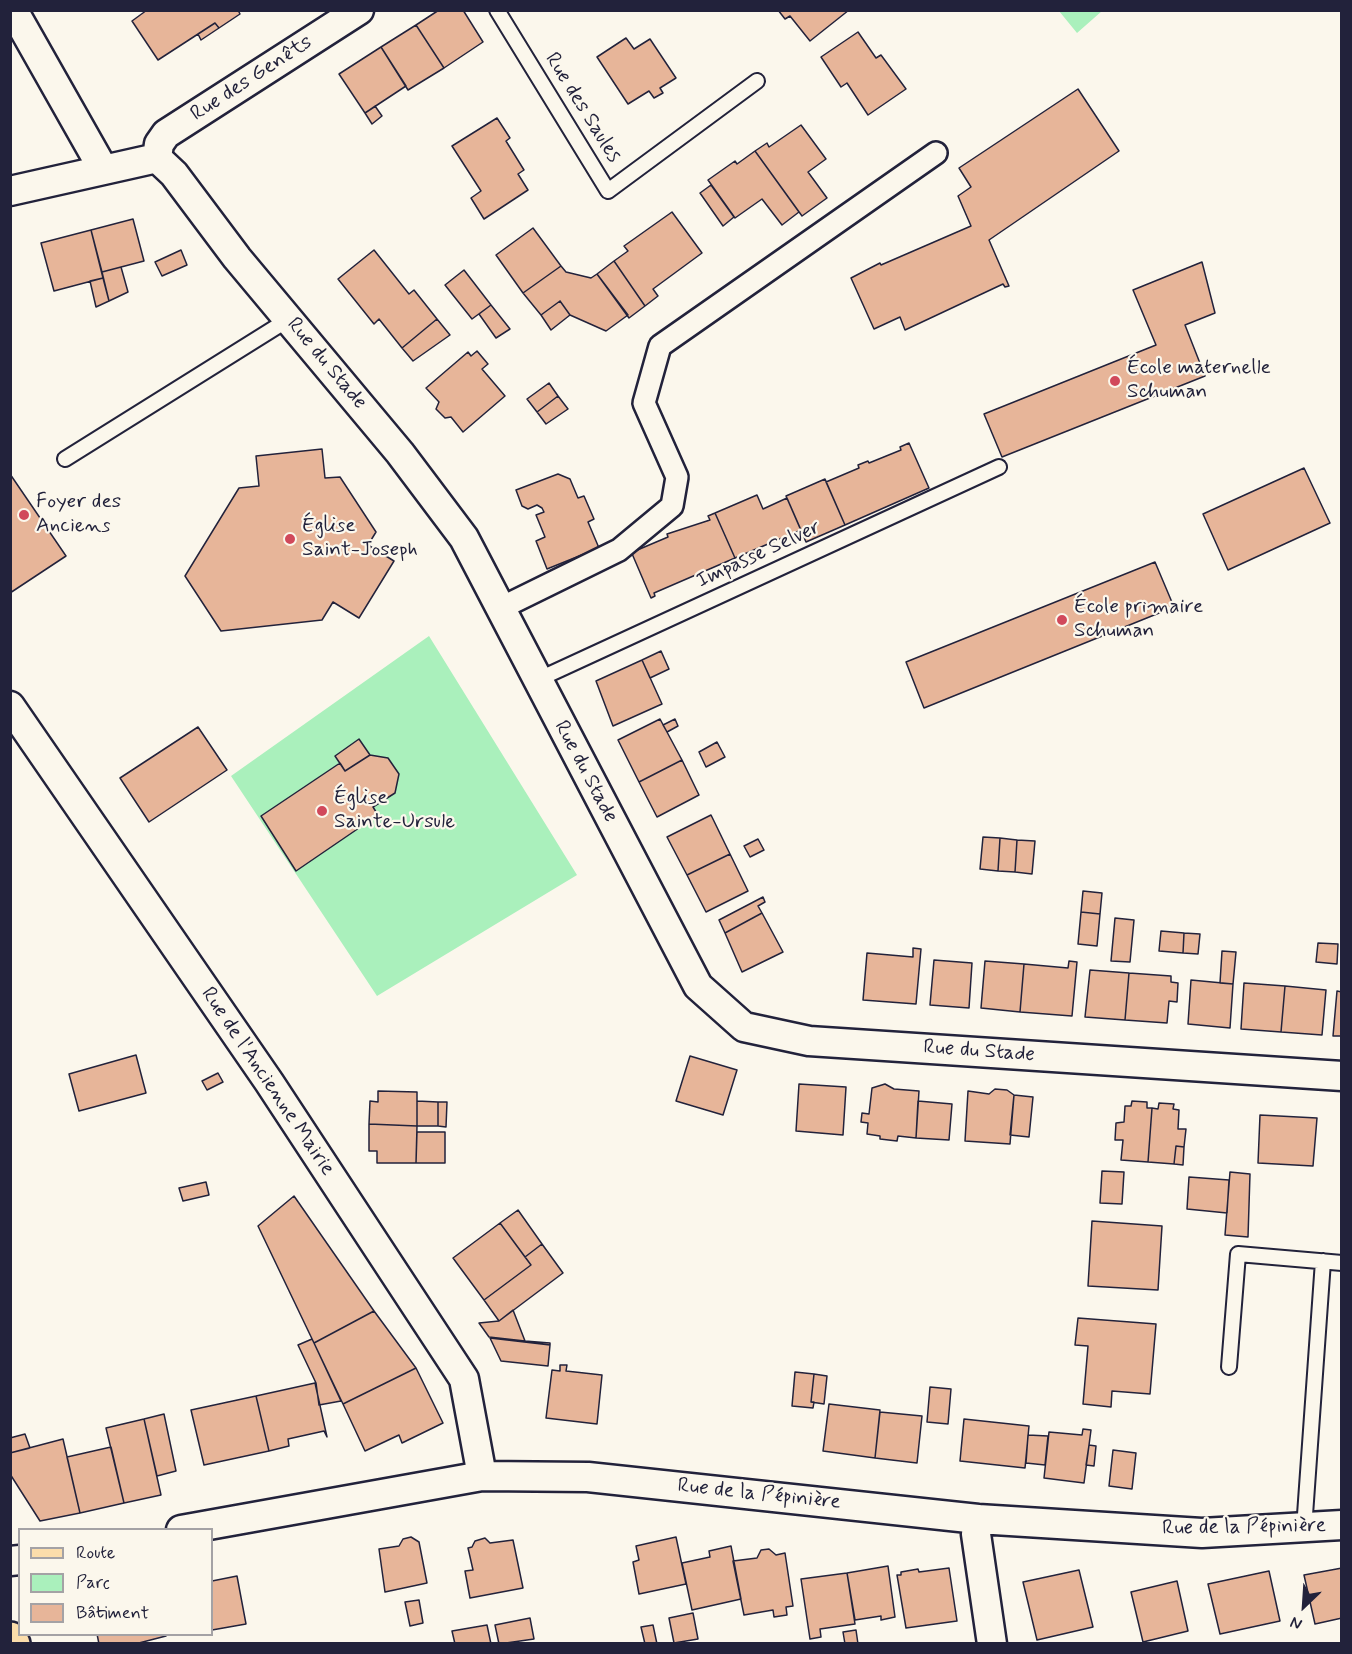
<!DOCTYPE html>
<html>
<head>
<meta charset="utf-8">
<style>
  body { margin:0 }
  #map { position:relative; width:1352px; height:1654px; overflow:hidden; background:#fbf7ec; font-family:Mynerve,sans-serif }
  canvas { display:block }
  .frame { position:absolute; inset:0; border:12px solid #22223b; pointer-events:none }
  .legend { position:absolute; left:18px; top:1528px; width:195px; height:108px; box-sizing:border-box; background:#fbf7ec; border:2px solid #a4a2a5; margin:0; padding:8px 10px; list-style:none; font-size:18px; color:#22223b }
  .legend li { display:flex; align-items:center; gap:12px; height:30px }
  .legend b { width:30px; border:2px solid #a4a2a5 }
  .north { position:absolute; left:1274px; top:1576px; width:60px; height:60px; -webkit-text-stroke:4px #fbf7ec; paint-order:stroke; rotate:205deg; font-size:16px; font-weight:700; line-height:24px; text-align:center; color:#22223b }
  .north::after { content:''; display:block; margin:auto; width:21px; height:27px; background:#22223b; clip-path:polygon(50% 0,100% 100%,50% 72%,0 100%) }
</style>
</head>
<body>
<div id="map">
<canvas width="1352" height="1654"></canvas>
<div class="frame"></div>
<ul class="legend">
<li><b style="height:8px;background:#fbddab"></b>Route</li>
<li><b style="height:16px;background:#aaf0bc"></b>Parc</li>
<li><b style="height:16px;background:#e7b599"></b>Bâtiment</li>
</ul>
<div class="north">N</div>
</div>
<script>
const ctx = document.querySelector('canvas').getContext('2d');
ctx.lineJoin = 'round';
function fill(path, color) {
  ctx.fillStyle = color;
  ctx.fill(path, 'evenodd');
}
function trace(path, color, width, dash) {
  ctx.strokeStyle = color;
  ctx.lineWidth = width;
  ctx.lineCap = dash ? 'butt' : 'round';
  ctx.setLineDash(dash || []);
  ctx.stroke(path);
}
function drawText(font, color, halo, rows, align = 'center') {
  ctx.font = font + ' Mynerve,sans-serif';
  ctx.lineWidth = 4.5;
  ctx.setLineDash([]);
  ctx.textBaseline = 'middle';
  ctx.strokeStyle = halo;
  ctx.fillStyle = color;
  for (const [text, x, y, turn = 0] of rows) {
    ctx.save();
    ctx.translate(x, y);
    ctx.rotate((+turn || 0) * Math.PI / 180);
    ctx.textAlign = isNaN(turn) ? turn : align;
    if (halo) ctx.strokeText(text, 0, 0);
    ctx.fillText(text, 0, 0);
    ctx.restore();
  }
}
const green = new Path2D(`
  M1059,11h43l-25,22z
  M429,636l148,239 -200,121 -146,-220z`);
const building = new Path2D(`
  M147,10h91l2,4 -21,14 -4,-5 -57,37 -26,-39z
  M439,10h24l20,32 -39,26 -28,-43z
  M778,10h71l-39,31 -20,-25 -5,3z
  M215,23l4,5 -18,12 -3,-6z
  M416,25l28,43 -36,22 -27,-43z
  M858,32l18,26 5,-3 25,34 -38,26 -21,-32 -6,4 -20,-30z
  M626,38l8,11 16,-10 26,39 -16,10 3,5 -9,5 -5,-7 -21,13 -31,-47z
  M381,47l25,39 -41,27 -26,-39z
  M1078,89l41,62 -130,89 20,46 -4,1 -2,-3 -98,46 -5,-13 -26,12 -23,-51 29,-15 1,2 90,-39 -13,-30 13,-9 -12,-19z
  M375,106l7,10 -10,8 -7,-11z
  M497,118l13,20 -4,3 18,29 -6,4 10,16 -44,29 -13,-21 10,-7 -29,-45z
  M801,125l25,34 -18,13 19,26 -25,18 -47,-65 12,-8 2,4z
  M755,151l44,61 -17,13 -20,-26 -27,19 -27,-38 27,-19 2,3z
  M711,185l23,32 -11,9 -23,-33z
  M672,212l30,41 -49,36 5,7 -13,10 -31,-45 14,-10 -4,-5z
  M133,219l11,42 -42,11 -11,-42z
  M533,228l28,38 -38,27 -27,-38z
  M91,230l12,48 -49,13 -13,-48z
  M181,250l6,15 -25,11 -7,-14z
  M374,250l35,44 5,-4 23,29 -35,29 -23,-29 -5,5 -36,-45z
  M614,261l31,45 -16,12 -32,-44z
  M1202,262l13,51 -30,12 20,51 -203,81 -18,-43 172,-69 -23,-55z
  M561,266l5,6 25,6 6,-4 31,41 -22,16 -36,-16 -10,-14 -19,14 -18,-22z
  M121,267l7,25 -19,9 -7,-29z
  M464,270l27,35 -19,14 -27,-34z
  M103,278l6,23 -13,6 -6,-26z
  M560,301l10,14 -19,15 -10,-15z
  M491,305l19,24 -14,9 -17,-24z
  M437,319l13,16 -37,26 -11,-13z
  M477,351l11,13 -6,5 23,27 -42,36 -12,-15 -6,1 -9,-9 3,-7 -13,-14 42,-36 3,4z
  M549,383l9,13 -21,16 -10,-13z
  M558,396l10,13 -22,15 -9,-12z
  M909,443l20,45 -84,37 -19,-43 33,-14 -1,-3 10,-4 1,2 32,-13 -1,-3z
  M322,449l3,29 15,-1 36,55 -8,13 26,16 -35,57 -26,-16 -11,18 -101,11 -36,-55 54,-88 20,-2 -3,-30z
  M1304,468l26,55 -102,47 -25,-56z
  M10,474l56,82 -56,37z
  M558,474l12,5 8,19 6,-2 10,23 -6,3 11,26 -52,21 -11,-28 9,-4 -9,-22 8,-3 -2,-4 -5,-3 -9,4 -6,-3 -6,-16z
  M825,479l20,46 -39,17 -20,-46z
  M757,495l6,14 24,-11 14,32 -66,28 -20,-45z
  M715,513l20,45 -81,35 1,3 -4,2 -21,-49 4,-2 1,4 33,-14 -1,-3 43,-14 -2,-4z
  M1155,562l19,45 -250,101 -18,-46z
  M661,651l8,18 -19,9 -8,-18z
  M642,660l20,44 -49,22 -17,-45z
  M660,719l22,41 -43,22 -21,-42z
  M675,719l3,7 -11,6 -4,-7z
  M198,727l29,43 -78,52 -29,-44z
  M359,739l11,16 -25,16 -10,-15z
  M717,742l8,15 -19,10 -7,-15z
  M370,755l18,3 11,16 -4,19 -22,14 5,8 -82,56 -35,-55 79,-53 5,8z
  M682,760l17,35 -42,22 -18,-35z
  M711,815l19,39 -43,21 -20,-38z
  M983,837l17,1 -2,33 -18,-2z
  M1000,838l17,2 -2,32 -17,-1z
  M758,839l6,11 -14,7 -6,-11z
  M1017,840l18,1 -3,33 -17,-2z
  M730,854l18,37 -42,21 -19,-37z
  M1083,891l19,2 -2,21 -19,-2z
  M763,897l2,5 -7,4 4,7 -37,20 -6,-13z
  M1081,912l19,2 -3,32 -19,-2z
  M762,913l21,39 -41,20 -17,-39z
  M1115,918l19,2 -4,42 -19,-1z
  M1161,931l23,2 -1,20 -24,-2z
  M1184,933l16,1 -2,20 -15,-1z
  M1318,943l20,1 -1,20 -21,-2z
  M913,948l8,1 -5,55 -53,-4 4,-47 46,4z
  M1222,951l14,1 -3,32 -13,-1z
  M934,960l38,3 -3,45 -39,-3z
  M985,961l39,3 -4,48 -39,-4z
  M1069,961l8,1 -5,54 -52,-4 4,-48 44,4z
  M1090,970l39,3 -4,47 -40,-3z
  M1129,973l42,3v6l7,1 -1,19 -8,-1 -2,22 -42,-3z
  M1191,980l42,4 -3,44 -42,-4z
  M1244,983l41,3 -4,46 -40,-3z
  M1285,986l41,4 -4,45 -41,-3z
  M1337,991l5,1v44h-9z
  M136,1055l10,38 -67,18 -10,-37z
  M690,1056l47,14 -14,45 -47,-14z
  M218,1073l5,9 -16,8 -5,-9z
  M799,1084l47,3 -3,48 -47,-4z
  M885,1084l9,5 25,2 -3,47 -18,-2 -1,5 -17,-2v-3l-13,-2 1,-11 -7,-1 1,-9 7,1 3,-26z
  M995,1089l12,1 7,5 -4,49 -45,-3 3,-50 21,3z
  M378,1091l39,1v34l-48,-2 1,-23 8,1z
  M1014,1095l19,2 -4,40 -19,-2z
  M417,1101l21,1v24h-21z
  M918,1101l34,3 -3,36 -33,-2z
  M1132,1101l15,1v6h5l-4,54 -27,-2 2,-20h-8l1,-17 8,-1 1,-16h6z
  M438,1102h9l-1,25 -8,-1z
  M1159,1103l15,1 -1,5 6,1 -1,19h8l-2,18 -8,-1 -2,18 -26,-2 4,-54 6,1z
  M1260,1115l57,3 -4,48 -55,-3z
  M369,1124l48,2 -1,37h-39v-12h-8z
  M417,1132h28v31h-29z
  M1176,1146l8,1 -1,18 -9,-1z
  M1102,1171l22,1 -2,32 -22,-1z
  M1230,1172l20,2 -2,63 -23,-2z
  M1189,1177l40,3 -2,33 -40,-4z
  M206,1182l3,13 -26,6 -4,-13z
  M294,1196l80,115 -60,32 -56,-117z
  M518,1210l24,34 -17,13 -25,-34z
  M1092,1221l70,5 -4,64 -70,-4z
  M500,1223l31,42 -47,35 -31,-42z
  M542,1244l21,29 -64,48 -15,-21 47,-35 -6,-8z
  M513,1310l12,31 -36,-4 -10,-14 20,-2z
  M374,1311l42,57 -73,36 -29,-61z
  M1078,1318l78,6 -6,70 -38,-3 -1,16 -28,-3 5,-58 -13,-1z
  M489,1337l36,4 25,2v2z
  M490,1338l60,7 -2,21 -47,-5z
  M312,1339l2,4 27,58 -22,4 -3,-22 -18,-38z
  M560,1365h7l-1,6 36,4 -5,49 -51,-6 6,-48 8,1z
  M416,1368l27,55 -41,20 -3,-8 -34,16 -22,-47z
  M795,1372l19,2 -3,28h3l-1,6 -21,-2z
  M814,1374l13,2 -3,28 -13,-2z
  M315,1383l12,54 -3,-6 -36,8 1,7 -20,5 -13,-55z
  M930,1387l21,2 -3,35 -21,-2z
  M256,1396l13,55 -65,14 -13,-55z
  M829,1404l51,6 -5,48 -52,-7z
  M880,1412l42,4 -5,47 -42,-5z
  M164,1414l12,57 -19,5 -13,-57z
  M144,1419l17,76 -37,8 -18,-75z
  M964,1419l65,7 -4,42 -65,-7z
  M1083,1429l8,1 -7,53 -40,-5 5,-46 33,3z
  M25,1434l5,14 -20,5v-15z
  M1028,1435l20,1 -3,29 -19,-2z
  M63,1439l17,74 -40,8 -30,-47v-21z
  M1089,1445l7,1 -2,20 -8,-1z
  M111,1447l13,56 -44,10 -13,-56z
  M1113,1450l23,3 -4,36 -23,-3z
  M411,1537l8,5 8,41 -42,9 -6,-43 20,-3 4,-7z
  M676,1537l10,47 -47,10 -6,-32 6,-2 -3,-14z
  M485,1538l5,5 23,-3 10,48 -53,10 -5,-27 8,-1 -5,-22 4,-1 3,-6z
  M731,1546l10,53 -49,11 -10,-47 28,-6 -1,-6z
  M769,1549l7,6 9,-2 8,53 -7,1 1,8 -13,2 -1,-7 -29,5 -11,-54 24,-3 4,-8z
  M888,1566l7,51 -14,3v-4l-26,4 -8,-47z
  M949,1568l8,53 -51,7 -9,-53h4v-3l17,-3 1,3z
  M1342,1568v50l-27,6 -11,-49z
  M1079,1570l14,57 -56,13 -14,-58z
  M1269,1571l11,50 -60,13 -12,-50z
  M847,1573l8,51 -35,5 1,8 -11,2 -9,-60z
  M237,1576l9,48 -34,6v-49z
  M1177,1581l11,50 -45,11 -12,-50z
  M419,1600l4,23 -13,3 -5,-24z
  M693,1613l5,26 -24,4 -5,-25z
  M530,1618l4,21 -35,5 -4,-19z
  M487,1625l4,19h-36l-3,-13z
  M653,1625l4,19h-12l-4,-17z
  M856,1630l2,14h-13l-2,-12z
  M97,1634h68l1,2 -31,8h-36z`);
const service = new Path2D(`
  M497,10l111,181 149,-110
  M65,459l224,-140
  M537,680l462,-213
  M1229,1367l9,-113 104,9
  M1304,1529l19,-268`);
const pedestrian = new Path2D(`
  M501,608l118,-58 53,-44 5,-29 -33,-74 16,-57 276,-193`);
const minor = new Path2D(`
  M13,10l90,159
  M157,158l2,-14 7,-10 193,-124
  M10,191l147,-33 17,16 63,84 163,195 64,85 234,448 46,41 65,14 533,35
  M10,706l259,376 195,297 18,97
  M978,1519l-2,15 16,110
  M181,1530l301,-54 106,1 390,42 224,14 140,-8
  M10,1561l10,-1`);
const primary = new Path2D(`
  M10,1639l3,5`);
const markers = [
  [1115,381,6,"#d1495b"],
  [24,515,6,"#d1495b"],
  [290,539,6,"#d1495b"],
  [1062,620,6,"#d1495b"],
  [322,811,6,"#d1495b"]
];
const streetNames = [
  ["Rue des Genêts",252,79,-33],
  ["Rue des Saules",582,108,58],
  ["Rue du Stade",326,364,50],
  ["Impasse Selver",759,555,-25],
  ["Rue du Stade",585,772,62],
  ["Rue du Stade",979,1052,4],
  ["Rue de l'Ancienne Mairie",267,1082,56],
  ["Rue de la Pépinière",759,1495,6],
  ["Rue de la Pépinière",1244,1528,-1]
];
const poiNames = [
  ["École maternelle",1127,369],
  ["Schuman",1127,393],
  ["Foyer des",36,503],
  ["Anciens",36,527],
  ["Église",302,527],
  ["Saint-Joseph",302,551],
  ["École primaire",1074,608],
  ["Schuman",1074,632],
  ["Église",334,799],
  ["Sainte-Ursule",334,823]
];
fill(green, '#aaf0bc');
fill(building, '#e7b599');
trace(building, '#22223b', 1.5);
trace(service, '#22223b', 18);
trace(pedestrian, '#22223b', 26);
trace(minor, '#22223b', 33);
trace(primary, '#22223b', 38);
trace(service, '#fbf7ec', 14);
trace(pedestrian, '#fbf7ec', 21);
trace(minor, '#fbf7ec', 28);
trace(primary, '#fbddab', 33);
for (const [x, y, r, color] of markers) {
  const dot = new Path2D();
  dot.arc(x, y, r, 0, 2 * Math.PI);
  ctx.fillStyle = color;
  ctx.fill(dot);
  trace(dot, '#fbf7ec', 2);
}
drawText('21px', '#22223b', '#fbf7ec', streetNames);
drawText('21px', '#22223b', '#fbf7ec', poiNames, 'left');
</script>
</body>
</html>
